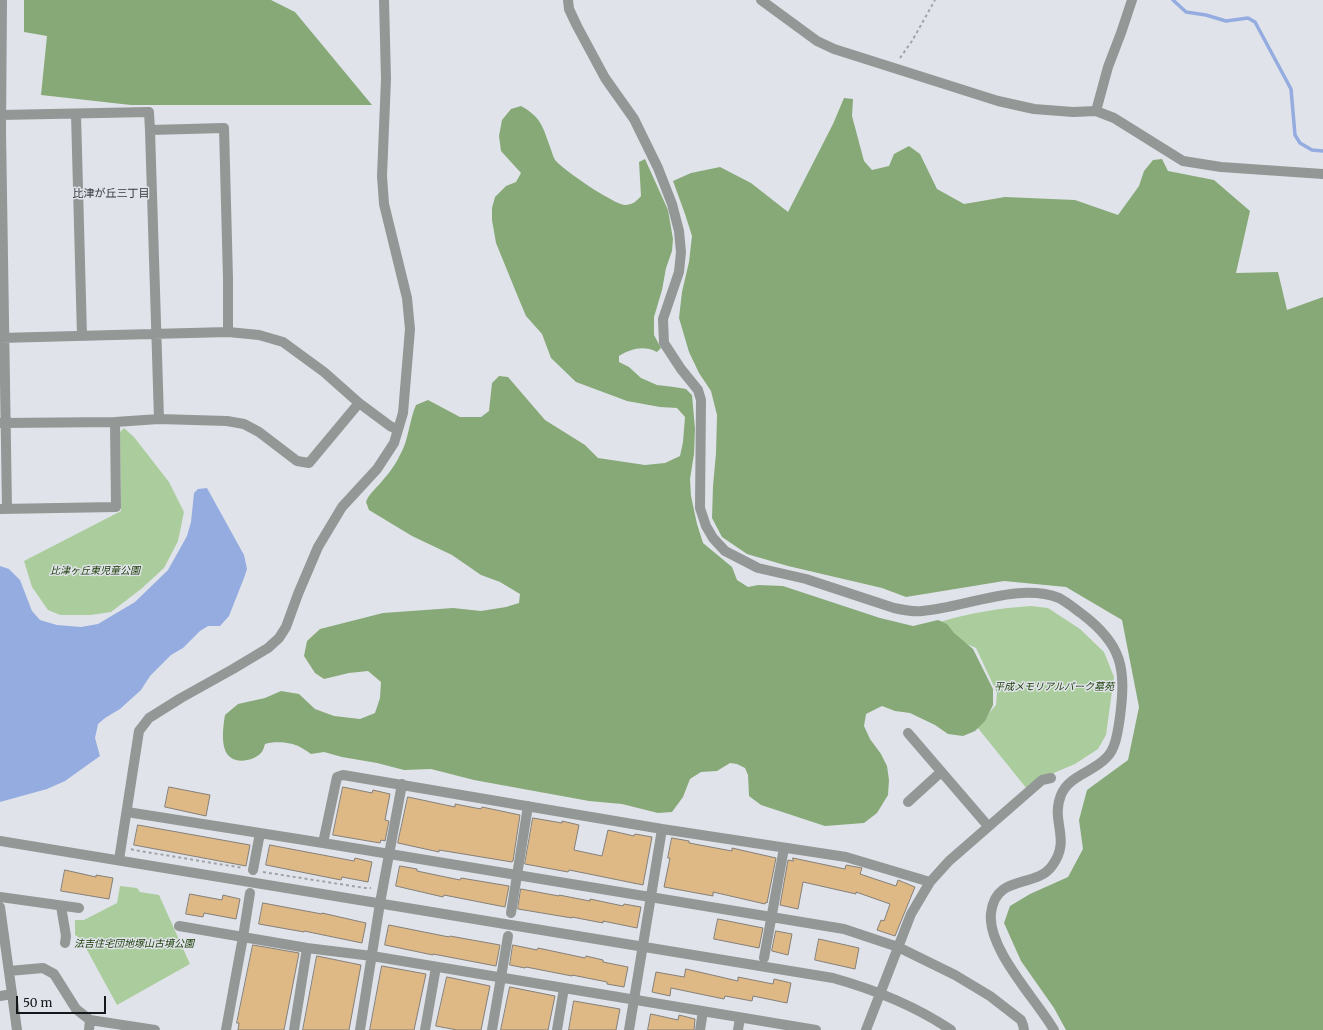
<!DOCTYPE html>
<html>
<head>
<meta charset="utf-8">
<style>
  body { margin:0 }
  #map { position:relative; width:1323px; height:1030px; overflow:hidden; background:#e0e4ea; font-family:Merriweather,serif }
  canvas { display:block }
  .scale { position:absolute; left:16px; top:996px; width:90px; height:18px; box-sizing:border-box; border:2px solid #16171a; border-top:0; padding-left:5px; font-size:12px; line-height:14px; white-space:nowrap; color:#16171a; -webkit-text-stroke:3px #e0e4ea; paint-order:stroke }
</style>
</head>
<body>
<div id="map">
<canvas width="1323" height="1030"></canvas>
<div class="scale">50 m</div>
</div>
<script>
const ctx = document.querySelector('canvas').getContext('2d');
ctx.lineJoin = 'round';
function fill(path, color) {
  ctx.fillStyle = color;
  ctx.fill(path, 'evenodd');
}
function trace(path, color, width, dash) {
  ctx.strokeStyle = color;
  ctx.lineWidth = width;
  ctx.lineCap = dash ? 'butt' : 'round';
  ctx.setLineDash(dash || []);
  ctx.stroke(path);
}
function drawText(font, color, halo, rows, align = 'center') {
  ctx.font = font + ' Merriweather,"Noto Sans JP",serif';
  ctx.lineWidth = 3;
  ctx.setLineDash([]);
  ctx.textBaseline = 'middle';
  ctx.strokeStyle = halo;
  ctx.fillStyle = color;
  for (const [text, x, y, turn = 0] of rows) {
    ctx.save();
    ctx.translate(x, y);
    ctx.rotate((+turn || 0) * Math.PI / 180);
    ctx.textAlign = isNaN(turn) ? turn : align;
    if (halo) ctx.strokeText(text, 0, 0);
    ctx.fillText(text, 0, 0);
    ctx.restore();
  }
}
const green = new Path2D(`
  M124,428l10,9 35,45 15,30 -6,29 -14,27 -23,21 -30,23 -20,3h-31l-12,-5 -16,-23 -8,-26 97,-50 -1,-79z
  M1031,606l17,2 32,21 24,23 10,25 -8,58 -8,14 -23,15 -19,8 -29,17 -50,-62 19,-22 1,-12 -21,-45 -23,-10 -13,-16c29,-9 60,-14 91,-16z
  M120,886l17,2 3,4 19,3 31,69 -73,41 -36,-66 -6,-4v-15h9l33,-17z`);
const forest = new Path2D(`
  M24,0h247l24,12 77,93h-241l-90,-10 6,-59 -23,-4z
  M844,98l9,1 -1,17 12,45 8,9 17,-4 5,-12 15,-8 11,8 17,35 27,15 41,-7 70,3 43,15 21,-29 5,-15 9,-11 9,-1 6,12 46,9 36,31 -14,62 42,-1 9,38 36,-13v733h-257l-12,-22 -33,-47 -17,-38 6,-17 20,-12 38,-17 15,-28 -4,-29 8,-30 41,-30 11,-53 -17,-87 -56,-33 -62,-6 -98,16 -24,-9 -94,-22 -41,-12 -25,-17 -10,-19 1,-32 3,-33 1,-38 -6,-24 -12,-18 -10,-21 -10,-34 3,-26 7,-30 3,-26 -7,-22 -12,-33 18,-8 29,-6 31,16 37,29 45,-88z
  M521,106c20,11 22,21 29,41 2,4 3,11 6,14 9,10 57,43 69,44 7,0 12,-4 16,-9l-2,-34 6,-3 23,51 5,29 -1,12 -6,17 -4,22 -8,27v18l7,13 -4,4c-14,-7 -26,-3 -38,4v6l10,5 12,11 16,7 17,2 12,2 6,6 3,34 -1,25 -4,25 1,17 6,28 6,19 29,24 5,13 11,7 10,-2 25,1 97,32 33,8 25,-6 9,4 7,9 19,16 20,40v16l-8,16 -10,10 -12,5 -15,-2 -13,-9 -25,-12 -15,-2 -13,-5 -16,8 -2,12 6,13 11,15 6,12 2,14 -1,15 -11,18 -13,10 -39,3 -64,-21 -12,-9 -1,-21 -3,-7 -8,-4 -7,-1 -13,8 -16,1 -11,7 -7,18 -11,15 -14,1 -36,-9 -33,-3 -115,-21 -43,-11 -27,1 -27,-7 -35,-6 -18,-5 -13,2c-3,-2 -7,-5 -11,-7 -9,-5 -26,-6 -35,-3 -1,3 -2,7 -4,9 -6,7 -23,11 -31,4 -10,-8 -7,-30 -5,-42l13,-11 27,-6 16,-7 18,3 16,15 19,7 26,3 15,-6 5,-15 1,-16 -13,-11 -19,2 -25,6 -9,-6 -11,-17 3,-15 13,-12 63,-16 70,-5 28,3 25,-4 13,-4 1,-9 -20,-12 -19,-7 -29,-20 -40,-19 -43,-26 -3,-8c3,-9 11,-14 17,-22 6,-7 13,-16 17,-25 9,-16 9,-34 16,-50l12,-5 32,17h21l8,-6 3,-28 7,-7 9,1 37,43 40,25 13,13 47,7 20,-2 15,-7 3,-14 2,-25 -8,-9 -17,-1 -33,-6 -51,-19 -25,-24 -9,-24 -16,-18 -8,-19 -22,-54 -4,-23v-12l3,-11 11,-11 10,-4 5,-9 -20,-22 -2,-15 3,-16 9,-11z`);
const water = new Path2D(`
  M207,488l37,67 3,14 -3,9 -15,38 -9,10h-12l-8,5 -17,17 -12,7 -21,21 -9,14 -21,19 -15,9 -7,6 -3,14 5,18 -35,25 -18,8 -47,13v-236l9,3 11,11 12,31 8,9 17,5 24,2 17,-3 37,-22 33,-32 19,-34 4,-14 3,-29 4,-4z`);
const stream = new Path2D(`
  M1173,0l13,12 20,3 20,6 22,-3 7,4 36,67 4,46 5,8 12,7 11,1`);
const building = new Path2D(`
  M169,787l41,8 -4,21 -41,-9z
  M343,787l29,6 1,-3 17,4 -5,26 4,1 -4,20 -4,-1 -1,3 -47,-8z
  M408,797l47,10v-3l26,5 1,-2 38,8 -7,46 -1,1 -73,-12v2l-41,-9z
  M533,818l29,5v-2l17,4 -5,25 28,6 6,-26 26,6 1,-2 17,3 -9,48 -49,-10 -25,-5 -1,2 -43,-8z
  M138,825l112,20 -4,21 -112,-21z
  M672,838l17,3v2l43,8v-3l44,10 -9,45 -1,-1 -1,2 -52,-12v4l-49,-9 6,-29h-2z
  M270,845l84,16 1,-3 17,4 -4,20 -26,-5 -1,3 -75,-15z
  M793,858l52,11 1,-4 16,3 -2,6 36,12 2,-6 17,7 -20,49 -18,-6 4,-10 3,1 6,-17 -34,-12v2l-53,-12 -5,27 -18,-4 8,-45 5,1z
  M400,866l17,3v2l43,9 1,-2 48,8 -4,21 -61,-12 -1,2 -47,-11z
  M65,870l31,7v-2l17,3 -4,21 -48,-8z
  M521,889l38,7v-1l31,6v-2l33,7 1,-2 17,3 -4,21 -34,-7v2l-31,-6v1l-54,-9z
  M190,894l32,6 1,-5 17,4 -4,20 -32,-6 -1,4 -17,-3z
  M263,903l59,11v-1l44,10 -4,20 -58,-12v1l-45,-8z
  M718,919l45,9 -4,20 -45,-9z
  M389,925l60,12 1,-1 50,9 -4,21 -63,-12v1l-48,-10z
  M776,931l16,3 -4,21 -16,-4z
  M819,939l40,9 -4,21 -40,-9z
  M253,945l46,8 -15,77h-46l1,-7h-2z
  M513,945l24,5 1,-2 47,10 1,-2 17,4v2l25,5 -4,20 -17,-3v-2l-35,-7v1l-46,-9 -1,1 -15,-3z
  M317,956l44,9 -12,65h-46z
  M382,966l44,8 -12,56h-44z
  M686,969l52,12v-4l35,7 1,-5 17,4 -4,20 -34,-7 -1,5 -27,-5 -1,3 -53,-11 -1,8 -18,-4 4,-20 28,5z
  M447,977l43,9 -9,44h-24l-21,-4z
  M510,987l45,9 -7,34h-47z
  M574,1001l46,8 -4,21h-47z
  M651,1014l27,6 1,-5 16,4 -1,11h-46z`);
const path = new Path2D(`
  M900,58l12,-17 23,-41
  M131,849l3,1 109,18
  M263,872l102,16h6`);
const minor = new Path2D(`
  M2,0l-1,131 6,378
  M568,0l1,9 8,17 28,52 29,41 24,49 14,36 7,27 2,21 -2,20 -16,47 1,24 17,26 17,21 3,10 -1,108 6,18 7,12 12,13 33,17 48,11 88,29c9,2 19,4 28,3 42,-3 96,-29 137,-13 8,4 16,11 23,16 41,31 44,55 38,103 -2,13 -4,31 -13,40 -13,15 -38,18 -46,38 -11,27 11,44 -9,71 -17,23 -56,7 -61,47 -4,36 45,86 63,117
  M761,0l56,41 17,8 164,52 36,8 39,3 23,-1 18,7 69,43 38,6 102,7
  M1096,111l12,-44 13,-34 11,-33
  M76,114l6,222
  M1,115l148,-3 1,18 74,-2 4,151v53
  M150,130l9,289
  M0,338l228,-6 31,3 24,7 41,30 35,31 31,23 8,4
  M1,423l114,-1
  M0,509l116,-2 -1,-85 44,-3 68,2 17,3 15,8 38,29 12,2 50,-60
  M908,733l80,93
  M908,802l33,-30
  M127,812l196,31 14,-66 6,-2 319,54
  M0,841l833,137c43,12 81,27 118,52
  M323,843l521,86 54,18 57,28 35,21 31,24 2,5 1,5
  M119,860l20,-129 10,-13 32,-20 52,-29 35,-21 11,-10 7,-11 12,-33 20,-47 24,-40 35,-38 17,-26 9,-30 7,-84 -3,-31 -23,-94 -2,-28 4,-97 -2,-79
  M253,870l7,-37
  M0,897l79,11
  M61,906l5,30 -1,7
  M0,907l17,123
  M511,913l17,-107
  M179,926l128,22 65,8 444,74
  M764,958l20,-110
  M9,971l34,-3 11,6 22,35 14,11 65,10
  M0,996l12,-2
  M89,1030l1,-10
  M226,1030l17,-93 7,-44
  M294,1030l13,-82
  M360,1030l20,-127 22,-119
  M425,1030l11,-63
  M492,1030l16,-94
  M557,1030l7,-42
  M629,1030l33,-201 184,28 84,25
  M700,1030l3,-19
  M738,1030l2,-12
  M866,1030l45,-116 19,-32 19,-21 93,-81 9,-2`);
const parkNames = [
  ["比津ヶ丘東児童公園",95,571],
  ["平成メモリアルパーク墓苑",1054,687],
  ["法吉住宅団地塚山古墳公園",134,944]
];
const neighbourhoodNames = [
  ["比津が丘三丁目",111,194]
];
fill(green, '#abcd9d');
fill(forest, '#87a978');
fill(water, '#94ace0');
trace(stream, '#94ace0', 3.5);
fill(building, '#deb885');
trace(building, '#847f7a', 1);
trace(path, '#a0a3a8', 2, [3, 3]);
trace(minor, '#939795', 10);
drawText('italic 10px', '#183903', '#e0e4ea', parkNames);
drawText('11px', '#34373c', '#e0e4ea', neighbourhoodNames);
</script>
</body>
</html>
